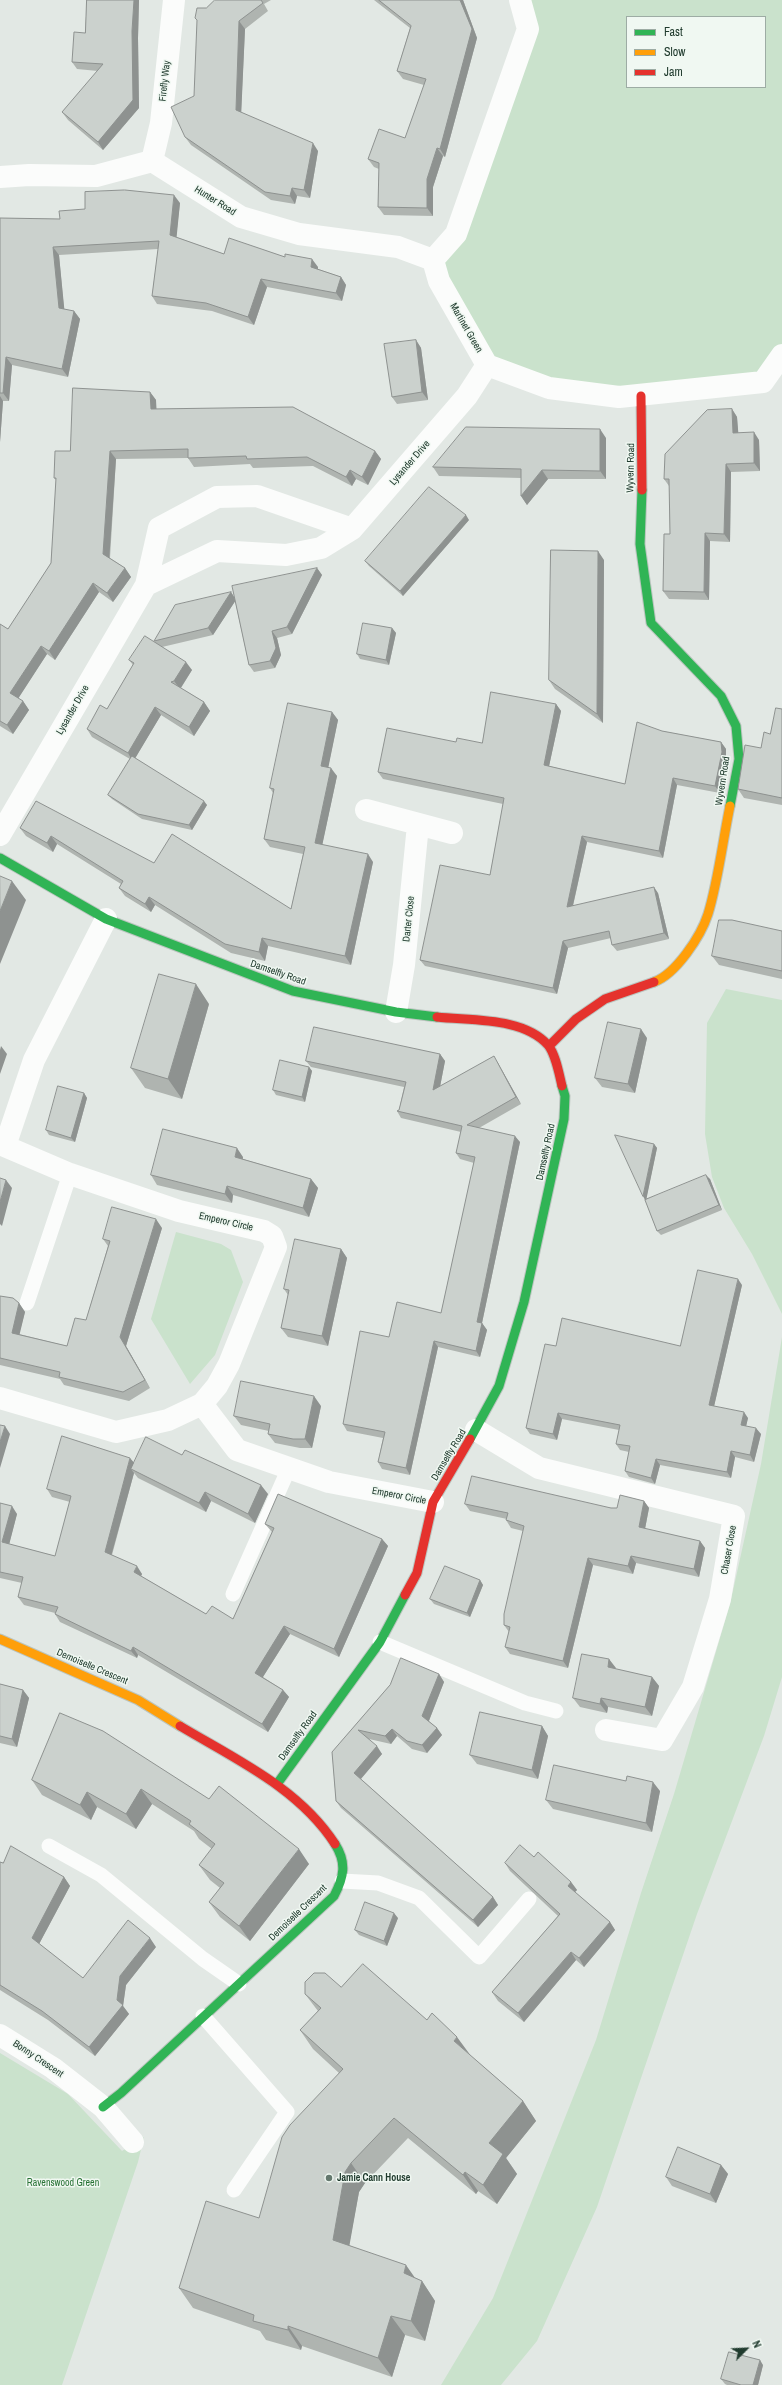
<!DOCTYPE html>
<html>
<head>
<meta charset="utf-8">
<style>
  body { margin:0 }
  #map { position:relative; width:782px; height:2385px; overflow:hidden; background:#e2e8e4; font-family:"Archivo Narrow",sans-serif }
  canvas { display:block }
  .legend { position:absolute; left:626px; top:16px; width:140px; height:72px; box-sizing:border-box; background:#f0f8f2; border:1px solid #9daca4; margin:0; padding:5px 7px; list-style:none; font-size:12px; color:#203b2e }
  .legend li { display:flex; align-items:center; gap:8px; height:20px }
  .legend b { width:20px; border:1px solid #9daca4 }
  .north { position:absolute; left:726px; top:2329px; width:40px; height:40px; -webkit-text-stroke:3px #f0f8f2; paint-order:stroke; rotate:66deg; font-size:11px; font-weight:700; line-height:16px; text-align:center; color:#203b2e }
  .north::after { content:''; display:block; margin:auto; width:14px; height:18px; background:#203b2e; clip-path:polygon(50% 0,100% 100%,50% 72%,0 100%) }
</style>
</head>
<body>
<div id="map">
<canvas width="782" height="2385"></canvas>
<ul class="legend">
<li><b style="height:5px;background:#30b455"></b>Fast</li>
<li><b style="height:5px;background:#ff9f0a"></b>Slow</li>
<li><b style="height:5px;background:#e5322d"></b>Jam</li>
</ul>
<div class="north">N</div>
</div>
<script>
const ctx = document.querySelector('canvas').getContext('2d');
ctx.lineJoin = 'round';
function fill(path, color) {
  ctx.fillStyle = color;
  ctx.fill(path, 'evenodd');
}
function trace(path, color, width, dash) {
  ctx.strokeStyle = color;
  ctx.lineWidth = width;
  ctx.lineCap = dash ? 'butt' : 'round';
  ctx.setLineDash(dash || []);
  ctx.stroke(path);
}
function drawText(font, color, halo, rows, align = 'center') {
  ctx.font = font + ' "Archivo Narrow",sans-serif';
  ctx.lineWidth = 3;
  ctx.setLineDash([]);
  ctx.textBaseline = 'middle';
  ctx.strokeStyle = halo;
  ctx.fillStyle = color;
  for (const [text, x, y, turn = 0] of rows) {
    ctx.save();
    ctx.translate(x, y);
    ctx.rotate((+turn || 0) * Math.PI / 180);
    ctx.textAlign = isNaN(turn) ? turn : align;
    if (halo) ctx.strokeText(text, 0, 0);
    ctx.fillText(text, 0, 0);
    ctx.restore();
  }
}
const green = new Path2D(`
  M520,0h262v355l-19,27 -122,14 -154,-31 -54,-105 23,-26 72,-205zM627,17h138v70h-138z
  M726,989l56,11v314l-30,-60 -28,-46 -12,-31 -7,-43 2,-111z
  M176,1232l45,12 10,6 12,32 -28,73 -25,29 -39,-65z
  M782,1316v361l-18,59 -67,178 -100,293 -60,134 -36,44h-60l52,-87 103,-258 45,-147 33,-99 56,-190 31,-140 21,-127z
  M0,2053l68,41 54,57 22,-14 -6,25 -76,223h-62z`);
const lane = new Path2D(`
  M27,1303l43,-129
  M233,1594l56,-126
  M380,1642l145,61 31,8
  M49,1846l52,29 102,84 36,25
  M342,1881l36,2 41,15 60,59 50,-58
  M203,2016l84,96 -53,78`);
const street = new Path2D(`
  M520,0l8,29 -72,205 -23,26 6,21 48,84 62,23 70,9 144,-15 19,-27
  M152,161l9,-38 13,-123
  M0,177l29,-2 67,1 56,-15 89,56 58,17 99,13 35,13
  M146,585l71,-34 69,4 35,-7 31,-19 115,-133 20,-31
  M366,810l86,23
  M0,835l146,-250 13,-57 58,-31 40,-1 95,33
  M396,1012l8,-47 14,-140
  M0,1144l70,30 109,37 85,20 8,5 4,11 -47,117 -12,22 -15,18 -34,16 -52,12 -116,-34
  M5,1146l29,-86 72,-141
  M202,1404l35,46 92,32 104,20
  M476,1430l63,38 195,48 -14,83 -27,88 -31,53 -56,-10
  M0,2035l53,33 50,39 30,35`);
const fast = new Path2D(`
  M642,490l-2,54 11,79 70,73 15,30 3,33 -9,47
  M0,858l106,61 187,72 103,21 41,5
  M470,1439l29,-53 25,-84 40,-183 1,-23 -3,-10
  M277,1784l103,-142 25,-47
  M103,2107l18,-14 213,-197c10,-19 13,-33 1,-52`);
const slow = new Path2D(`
  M654,982c22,-8 47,-46 54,-68 10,-32 15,-75 22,-108
  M0,1639l138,61 42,26`);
const jam = new Path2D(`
  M641,396l1,94
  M437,1017c35,4 86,0 111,28 8,10 11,29 14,41
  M549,1046l27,-27 29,-20 49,-17
  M405,1595l12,-22 16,-71 37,-63
  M180,1726c55,33 119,62 155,118`);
const wall = new Path2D(`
  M87,0h52l-1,38 1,70 -36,42 -35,-30 -6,-8 36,-41 -21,-2 -5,-7 13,-29z
  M215,0h56l-7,4 4,7 -23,18 -4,83 77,39 -8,47 -13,-2 -2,8 -24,-4 -80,-55 -6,-8z
  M374,0h89l14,38 -32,119 -2,-1 -10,31v29l-49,-1 -6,-8 1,-38 -5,-2 -6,-8 37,-21 19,-53 -21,-6 -6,-8 13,-43z
  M180,203l-4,34 48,17 61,3 33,10v2l23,8 5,8 -4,16 -75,-14 -13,38 -42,-14 -55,-7 -5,-8 6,-47 -99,6 5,54 10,2 6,8 -12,58 -56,-12 -3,36h-6l-3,41v-224l60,1z
  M416,340l5,8 7,52 -31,4 -5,-7z
  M150,392l6,8v9l219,42 6,8 -13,26 -12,-6 -4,7 -39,-20 -60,2 -3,-4 -56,3 -6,-9 -72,1 -6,99 15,10 6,9 -18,25 -14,-10 -44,68 -8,-6 -29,44 5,3 6,9 -16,24 -13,-8v-102l8,5 43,-66 5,-83 -2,-2 16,-27z
  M732,409l5,8 1,16 21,7 1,31 -29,1 -1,70 -20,-1 -1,59 -40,-1 -6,-8 7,-57 -1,-48 -5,-7z
  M606,438v41h-58l-21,26 -6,-9v-18l-82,-2 -6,-9z
  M469,520l-66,76 -34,-30 -4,-5z
  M604,560l-1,163 -48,-34 -6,-9z
  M317,568l5,7 -30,59 -15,4 4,17 -6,13 -21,4 -5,-7 -14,-64 -22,34 -51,12 30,23 -11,18 23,14 6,9 -16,25 -33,-21 -26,43 72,47 -15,25 -50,-11 -30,-20 -4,-4 22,-36 -38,-22 -5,-8 20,-20 26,-44 -4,-5 26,-18 -1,-1 77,-49 3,5z
  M392,628l4,5 -7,32 -29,-6 -3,-5z
  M556,704l5,7 -12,55 76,18 37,-53 59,11 5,7v9l-6,35 -43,-8 -14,73 -76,-16 -14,64 85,-13 11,46 -52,12 -5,-6 -1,-7 -43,10 -11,46 -132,-28 -5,-6 70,-85 13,-71 -120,-25 -5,-7 78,-30 26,1z
  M782,709v96l-38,-7 -6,-9 23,-41 9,-14z
  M332,712l6,8 -10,47 9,9 -15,69 51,17 -22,103 -83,-19 -3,15 -34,-8 -76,-48 -4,7 -26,-16 -6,-8 2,-4 -64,-40 -4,8 -27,-16 -6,-8 134,35 137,46 12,-55 -33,-7 -6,-8 9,-46 -3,-5z
  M782,931v48l-63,-14 -7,-9z
  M209,1004l-27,95 -37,-11 -14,-20z
  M647,1038l-12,55 -33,-6 -7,-9z
  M440,1054l5,7 -5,26 58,-24 23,41 -42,24 41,14 -38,181 5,7 -7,27 -42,-10 -28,128 -28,-6 -4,-7 5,-24 -36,-7 -4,-7 46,-87 52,-24 33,-150 -14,-4 -4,-6 5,-21 -60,-14 -4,-7 2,-1 5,-23 -93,-20 -5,-6z
  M309,1067l3,4 -7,31 -29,-7 -3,-5z
  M84,1093l3,5 -12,44 -26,-7 -3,-5z
  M654,1144l3,4 -11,51 64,-20 12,31 -61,25 -4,-4 -12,-31 -2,-4z
  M243,1157v2l68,20 7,9 -9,29 -76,-22 -1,8 -75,-18 -6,-10z
  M162,1228l-36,118 24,42 -21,13 -65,-16 -4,-6 -60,-14v-69l19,7 6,9 -6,22 48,12 19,-26 22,-74 -5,-7z
  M341,1249l6,9 -19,88 -40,-9 -7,-9 7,-33 -4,-6z
  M742,1285l-28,121 34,12 -2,8 15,8 -7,28 -19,-5 -4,21 -71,-13 -5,19 -26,-7 -4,-6 4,-19 -9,-2 -4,-6 3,-14 -57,-11 -5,21 -27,-6 -4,-6 30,-82h124z
  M321,1406l-9,42h-12l-25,-5 -7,-9 1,-3 -28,-6 -7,-9z
  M182,1455l86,39 -13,29 -44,-22 -5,11 -68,-34 -4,-5 -22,82 30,19 -1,2 65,38 27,5 39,-87 -7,-8 117,15 6,7 -49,111 -49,-23 -27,43 20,13 6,7 -21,35 -130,-77 -1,3 -77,-36 -5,-8v-1l-31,-8 -6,-8 4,-14 -22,-5v-75l17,11 -8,30 46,12 15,-54 -18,-5 -5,-8 87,-26z
  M644,1501l5,7 -4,21 55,12 5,7 -6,29 -63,-14 -3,11 -40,-9 -25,103 -58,-14 -5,-7 4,-15 -5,-7 19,-94 -12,-3 -5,-8 1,-1 -37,-8 -5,-7 152,4z
  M480,1580l3,5 -13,32 -36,-13 -4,-5z
  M609,1659l6,10 37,8 7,9 -7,30 -44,-9 -1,6 -27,-6 -7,-9z
  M439,1674l5,8 -15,39 8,7 5,7 -15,18 -15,-4 -15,-13 -6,8 -22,-5 13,15 -21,25 132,118 5,8 -20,22 -137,-119 -5,-7 -4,-49 58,-67z
  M0,1684l23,6 6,8 -12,49 -17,-4z
  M60,1713l249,151 -59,77 -30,-24 -11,-15 11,-14 -10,-8 -11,-15 13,-16 -13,-10 -5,-8 -42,-27 -16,25 -39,-22 -6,13 -49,-25 -10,-15z
  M542,1726l6,10 -10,43 -61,-15 -7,-9z
  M660,1791l-8,41 -99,-23 -7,-9z
  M534,1857l37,25 6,8 -2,2 35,30 5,8 -31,37 -8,-7 -52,62 -26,-21 -6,-9 66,-76 -48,-45 -5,-8z
  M0,1862l64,15 6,9 -31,58 44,34 73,-31 -30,38 -3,21 6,8 -34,42 -47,-36 -48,-30z
  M398,1918l-11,28 -28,-11 -4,-5z
  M341,1987l86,33 43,35 53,46 13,20 -30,37 11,16 -20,30 -19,-13 -2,3 -68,-56 -43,45 -6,9 -10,53 73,36 13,20 -10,40 -20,-6 -13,42 -90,-31 -1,4 -35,-10 -6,-9 -67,-23 -14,-20 80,-70 80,-145 -26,-24 -13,-19 18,-19 -13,-17z
  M721,2165l7,9 -12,29 -44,-17 -6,-9z
  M763,2365l-5,20h-31l-2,-1 -4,-5z`);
const shadedWall = new Path2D(`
  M134,0h5l-1,38 1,70 -36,42 -5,-8 34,-111z
  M460,0h3l14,38 -32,119 -5,-8z
  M239,21l6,8 -4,89 -5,-8z
  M313,143l5,8 -8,47 -6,-8z
  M437,148l6,8 -10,31v29l-6,-8v-29z
  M292,188l5,8 -2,8 -5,-8z
  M174,195l6,8 -4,40 -6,-8z
  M53,247l6,8 6,61 -6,-8z
  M312,259l6,8 -1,8 -6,-8z
  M341,277l5,8 -4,16 -6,-8z
  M261,279l6,8 -13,38 -6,-8z
  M74,311l6,8 -12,58 -6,-8z
  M416,340l5,8 7,52 -6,-8z
  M6,357l6,8 -3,36 -6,-8z
  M150,392l6,8 1,18 -6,-9z
  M0,396l3,5 -3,41z
  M732,409l5,8 2,24 -6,-8z
  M600,429l6,9v41l-6,-8z
  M754,432l5,8 1,31 -6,-8z
  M110,451l6,8 -7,103 -6,-8z
  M375,451l6,8 -13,26 -6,-8z
  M726,464l5,8 -1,70 -6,-8z
  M350,470l6,9 -4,7 -6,-9z
  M542,470l6,9 -21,26 -6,-9z
  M466,515l3,5 -66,76 -3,-5z
  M705,533l5,8 -1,59 -5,-8z
  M598,551l6,9 -1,163 -6,-9z
  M125,568l6,9 -18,25 -6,-9z
  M317,568l5,7 -30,59 -5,-7z
  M93,583l6,9 -44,68 -6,-9z
  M231,592l5,8 -23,35 -5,-7z
  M392,628l4,5 -7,32 -3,-5z
  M272,631l5,7 4,17 -6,13 -5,-7z
  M41,646l6,8 -31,48 -6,-9z
  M186,662l6,8 -12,19 -6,-8z
  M23,701l6,9 -16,24 -6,-9z
  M204,702l6,9 -16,25 -5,-9z
  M556,704l5,7 -13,60 -4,-6z
  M155,707l6,8 -28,47 -5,-9z
  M332,712l6,8 -11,54 -6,-8z
  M721,742l5,7v9l-6,35 -5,-7z
  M331,768l6,8 -16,75 -6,-8z
  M673,778l4,7 -14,73 -4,-7z
  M204,801l3,4 -15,25 -3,-5z
  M51,836l6,8 -4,8 -6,-9z
  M582,836l5,6 -16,72 -4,-7z
  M368,854l5,8 -22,103 -6,-9z
  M12,881l14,19 -26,64v-53z
  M654,887l4,6 11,46 -5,-6z
  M149,897l6,8 -4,7 -6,-8z
  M262,938l6,8 -3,15 -6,-9z
  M563,941l5,7 -11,46 -4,-6z
  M196,984l13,20 -27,95 -14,-20z
  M641,1029l6,9 -12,55 -7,-9z
  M1,1046l6,8 -7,20v-24z
  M440,1054l5,7 -7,36 -5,-7z
  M494,1056l4,7 23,41 -5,-7z
  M309,1067l3,4 -7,31 -3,-5z
  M84,1093l3,5 -12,44 -4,-4z
  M515,1136l5,6 -38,181 5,7 -7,27 -4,-6 1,-29z
  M654,1144l3,4 -11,53 -3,-5z
  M237,1148l6,9 -2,9 -6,-9z
  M706,1175l4,4 12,31 -3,-5z
  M311,1179l7,9 -9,29 -6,-9z
  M6,1180l6,8 -10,38 -2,-2v-22z
  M227,1186l6,9 -1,8 -7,-9z
  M156,1219l6,9 -36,118 24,42 -5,-8 -25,-43z
  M341,1249l6,9 -19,88 -6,-10z
  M738,1279l4,6 -29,126 -4,-6z
  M19,1303l6,9 -7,29 -6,-8z
  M434,1341l4,6 -28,128 -4,-7z
  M314,1396l7,10 -9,42 -7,-9z
  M744,1412l4,6 -3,13 -4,-6z
  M558,1413l4,6 -5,21 -4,-6z
  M5,1426l5,8 -10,34v-26z
  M756,1428l5,6 -7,28 -4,-7z
  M731,1451l4,6 -4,21 -4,-6z
  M130,1458l6,7 -5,4 3,4 -24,87 -5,-8z
  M656,1459l4,6 -5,19 -4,-6z
  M261,1485l7,9 -13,29 -7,-9z
  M205,1492l6,9 -5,11 -7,-9z
  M644,1501l5,7 -5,26 -5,-7z
  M12,1506l5,8 -9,35 -6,-7z
  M382,1539l6,7 -49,111 -5,-8z
  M700,1541l5,7 -6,29 -5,-8z
  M631,1556l5,7 -3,11 -5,-8z
  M588,1558l5,7 -25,103 -5,-7z
  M137,1566l5,8 -3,6 -5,-8z
  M480,1580l3,5 -13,32 -3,-4z
  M284,1626l6,8 -29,46 -6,-7z
  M133,1647l5,8 -1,3 -6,-7z
  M609,1659l7,9 -2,9 -6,-10z
  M439,1674l5,8 -16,41 -6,-7z
  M652,1677l7,9 -7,30 -7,-9z
  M23,1690l6,8 -12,49 -5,-8z
  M283,1690l6,7 -21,35 -6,-8z
  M601,1698l7,9 -1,6 -7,-9z
  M542,1726l6,10 -10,43 -6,-9z
  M437,1728l5,7 -15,18 -5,-8z
  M392,1729l5,7 -6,8 -6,-8z
  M377,1746l5,8 -23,27 -5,-8z
  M653,1782l7,9 -8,41 -6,-9z
  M141,1789l11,15 -16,25 -10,-15z
  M87,1792l10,15 -6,13 -11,-15z
  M299,1849l10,15 -59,77 -11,-15z
  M64,1877l6,9 -32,60 -6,-8z
  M571,1882l6,8 -4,4 -5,-8z
  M493,1897l5,8 -20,22 -5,-7z
  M394,1913l4,5 -11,28 -3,-5z
  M610,1922l5,8 -31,37 -5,-9z
  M150,1938l6,9 -30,38 -3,21 6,8 -34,42 -6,-9 28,-47 3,-24z
  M571,1952l5,8 -52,62 -6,-9z
  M457,2037l14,19 -17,-15z
  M523,2101l13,20 -30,37 11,16 -20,30 -14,-19 6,-42z
  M351,2163l14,20 -6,9 -12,67 -14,-19 12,-68z
  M721,2165l7,9 -12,29 -6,-9z
  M465,2172l13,19 -2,3 -13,-19z
  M406,2265l14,20 -16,-12z
  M422,2281l13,20 -10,40 -14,-20z
  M391,2316l14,19 -13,42 -14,-19z
  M288,2326l14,20 -1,4 -13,-20z
  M760,2360l3,5 -5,20h-5z`);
const building = new Path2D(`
  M87,0h47l-2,31 1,69 -35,42 -36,-30 41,-48 -31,-2 2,-30 11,1z
  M215,0h46l2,3 -24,18 -3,89 77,33 -9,47 -12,-2 -2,8 -25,-4 -80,-55 -14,-30 23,-11 3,-76 -2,-2 2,-10h9z
  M379,0h81l12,29 -32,120 -3,-1 -10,31v29l-49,-1 1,-44 -11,-4 11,-30 26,9 21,-59 -29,-8 14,-45z
  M125,190l49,5 -4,40 54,19 5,-16 56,19v-3l27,5 -1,8 30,10 -5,16 -75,-14 -13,38 -42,-14 -54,-7 7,-55 -106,6 6,61 15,3 -12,58 -56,-12 -3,36h-3v-175l60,1 -1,-8 26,-2v-17z
  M416,340l6,52 -30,5 -8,-53z
  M73,388l77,4 1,17 142,-2 82,44 -13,26 -12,-7 -4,7 -39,-20 -60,2 -1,-3 -58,2v-9l-78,2 -7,103 22,14 -18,25 -14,-10 -44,68 -8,-5 -31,47 13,8 -16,24 -7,-4v-97l8,5 43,-66 5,-85h-2l1,-27h15z
  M732,409l1,24 21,-1v31l-28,1 -2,70 -19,-1 -1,59 -41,-1 1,-57h6l-1,-55h-5l1,-25 42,-44z
  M466,427l134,2v42l-58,-1 -21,26v-27l-88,-2z
  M429,487l37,28 -66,76 -35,-30z
  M551,550l47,1 -1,163 -48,-34z
  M317,568l-30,59 -15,4 4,17 -6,13 -21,4 -17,-79z
  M231,592l-23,36 -54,13 21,-36z
  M363,623l29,5 -6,32 -29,-6z
  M145,636l41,26 -12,19 -3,1 33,20 -15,25 -34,-20 -27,46 -41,-24 13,-24 7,4 27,-46 -5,-3z
  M491,692l65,12 -12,61 81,19 12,-62 25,9 59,11 1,10 -7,34 -42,-8 -14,73 -77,-15 -15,71 87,-20 10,46 -52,12 -3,-14 -46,10 -10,47 -133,-28 20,-95 50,10 14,-77 -126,-26 9,-44 69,14 1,-4 25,5z
  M288,703l44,9 -11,54 10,2 -16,75 53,11 -23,102 -83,-18 -3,14 -34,-8 -76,-47 -4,7 -26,-16 4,-7 -72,-45 -4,7 -27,-15 16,-27 118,62 18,-29 119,75 14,-62 -41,-8 10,-50 -4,-1z
  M776,708l6,1v89l-44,-9 7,-44 16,3 3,-16 6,2z
  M132,756l72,45 -15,24 -51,-11 -30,-19z
  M0,876l12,5 -12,30z
  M719,920h13l50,11v40l-70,-15z
  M159,974l37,10 -28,95 -37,-11z
  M608,1022l33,7 -13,55 -33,-6z
  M314,1027l126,27 -7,36 61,-34 22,41 -49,28 48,11 -38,186 5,1 -6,28 -42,-10 -28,127 -28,-6 7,-30 -42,-8 17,-93 29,6 8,-35 44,11 34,-156 -19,-4 6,-27 -65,-15 2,-1 7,-28 -100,-21z
  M280,1060l29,7 -7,30 -29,-7z
  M58,1086l26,7 -13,45 -25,-8z
  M163,1129l74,19 -2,9 76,22 -8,29 -76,-22 -2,8 -74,-19z
  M615,1135l39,9 -11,52z
  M706,1175l13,30 -62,26 -12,-31z
  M0,1178l6,2 -6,22z
  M112,1207l44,12 -36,118 25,43 -22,12 -64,-15 1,-5 -60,-14v-62l13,2 6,5 -7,30 55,13 8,-28 11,2 24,-79 -7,-2z
  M295,1239l46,10 -19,87 -41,-8 8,-38 -5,-1z
  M698,1270l40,9 -29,126 35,7 -3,13 15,3 -6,27 -19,-4 -4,21 -71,-13 -5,19 -26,-7 5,-25 -14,-2 4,-19 -62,-12 -5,21 -27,-6 19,-84 11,2 6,-28 118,28z
  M241,1381l73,15 -9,43h-12l-25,-5 2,-10 -36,-8z
  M0,1425l5,1 -5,16z
  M62,1436l68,22 -25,94 32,14 -3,6 72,42 6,-8 21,13 41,-91 -9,-4 13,-30 104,45 -48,110 -50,-23 -29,47 28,17 -21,34 -129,-77 -2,4 -76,-37 3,-7 -40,-10 5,-20 -23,-5v-69l12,3 -10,36 53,14 16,-60 -24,-7z
  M146,1437l36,18 3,-5 76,35 -13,29 -43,-22 -6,11 -68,-34z
  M472,1476l139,32h6l3,-13 24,6 -5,26 61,14 -6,28 -63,-13 -3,10 -40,-8 -25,103 -58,-14 5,-20 -6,-2v-11l20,-88 -18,-6 2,-7 -43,-9z
  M445,1566l35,14 -13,33 -37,-14z
  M582,1654l27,5 -1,8 44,10 -7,30 -44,-9 -1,6 -27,-6z
  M401,1658l38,16 -17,42 15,12 -15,17 -15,-4 -15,-12 -7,7 -27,-6 19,16 -23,27 139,124 -20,23 -137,-119 -4,-49 58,-67z
  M0,1684l23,6 -11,49 -12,-3z
  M480,1712l62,14 -10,44 -62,-15z
  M60,1713l43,18 106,68 10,-13 80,63 -60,77 -30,-24 15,-19 -25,-18 16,-21 -26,-20 2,-3 -50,-32 -15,25 -39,-22 -7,13 -48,-25z
  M554,1765l72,16 1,-5 26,6 -7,41 -100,-23z
  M520,1845l14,12 4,-5 33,30 -3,4 42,36 -31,36 -8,-6 -53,61 -26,-21 68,-78 -55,-51z
  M11,1846l53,31 -32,61 51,40 45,-58 22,18 -30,38 -3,24 6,5 -34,42 -47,-36 -42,-26v-123l3,1z
  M365,1902l29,11 -10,28 -29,-11z
  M363,1964l64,56 5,-7 25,24 -3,4 69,60 -34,42 14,11 -20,31 -18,-13 -2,3 -69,-57 -43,45 -6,9 -12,68 73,25 -2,8 18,8 -11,40 -20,-5 -13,42 -90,-32v4l-35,-9 1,-6 -75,-27 27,-87 53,17 23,-81 8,-12 53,-56 -43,-39 21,-22 -16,-14v-12l9,-9h11l16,14z
  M678,2147l43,18 -11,29 -44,-17z
  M729,2352l31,8 -7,25h-12l-20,-6z`);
const markers = [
  [329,2178,4,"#64786e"]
];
const streetNames = [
  ["Firefly Way",165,81,-84],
  ["Hunter Road",215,201,32],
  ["Martinet Green",466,328,60],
  ["Lysander Drive",410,463,-49],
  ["Wyvern Road",631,468,-89],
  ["Lysander Drive",73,710,-60],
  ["Wyvern Road",723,781,-81],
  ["Darter Close",409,919,-84],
  ["Damselfly Road",278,973,19],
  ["Damselfly Road",546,1152,-78],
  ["Emperor Circle",226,1222,13],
  ["Damselfly Road",449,1455,-59],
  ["Emperor Circle",399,1496,11],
  ["Chaser Close",729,1550,-80],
  ["Demoiselle Crescent",92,1667,23],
  ["Damselfly Road",298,1736,-54],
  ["Demoiselle Crescent",298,1913,-44],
  ["Bonny Crescent",38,2059,34]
];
const poiNames = [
  ["Jamie Cann House",337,2178]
];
const parkNames = [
  ["Ravenswood Green",63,2183]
];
fill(green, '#cae2cc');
trace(fast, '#bbc5bf', 11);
trace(slow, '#bbc5bf', 11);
trace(jam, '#bbc5bf', 11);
trace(lane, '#fbfcfb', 15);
trace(street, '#fbfcfb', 22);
trace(fast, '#30b455', 9);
trace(slow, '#ff9f0a', 9);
trace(jam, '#e5322d', 9);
fill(wall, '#afb4b0');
fill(shadedWall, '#8e9290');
fill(building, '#cbd1cd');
trace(building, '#8e9290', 1);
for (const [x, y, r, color] of markers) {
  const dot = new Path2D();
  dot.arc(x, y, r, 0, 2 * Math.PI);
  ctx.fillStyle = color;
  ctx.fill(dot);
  trace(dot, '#f0f8f2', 1.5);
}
drawText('10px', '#203b2e', '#f0f8f2', streetNames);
drawText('bold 10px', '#203b2e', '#f0f8f2', poiNames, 'left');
drawText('10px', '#297336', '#f0f8f2', parkNames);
</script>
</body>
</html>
